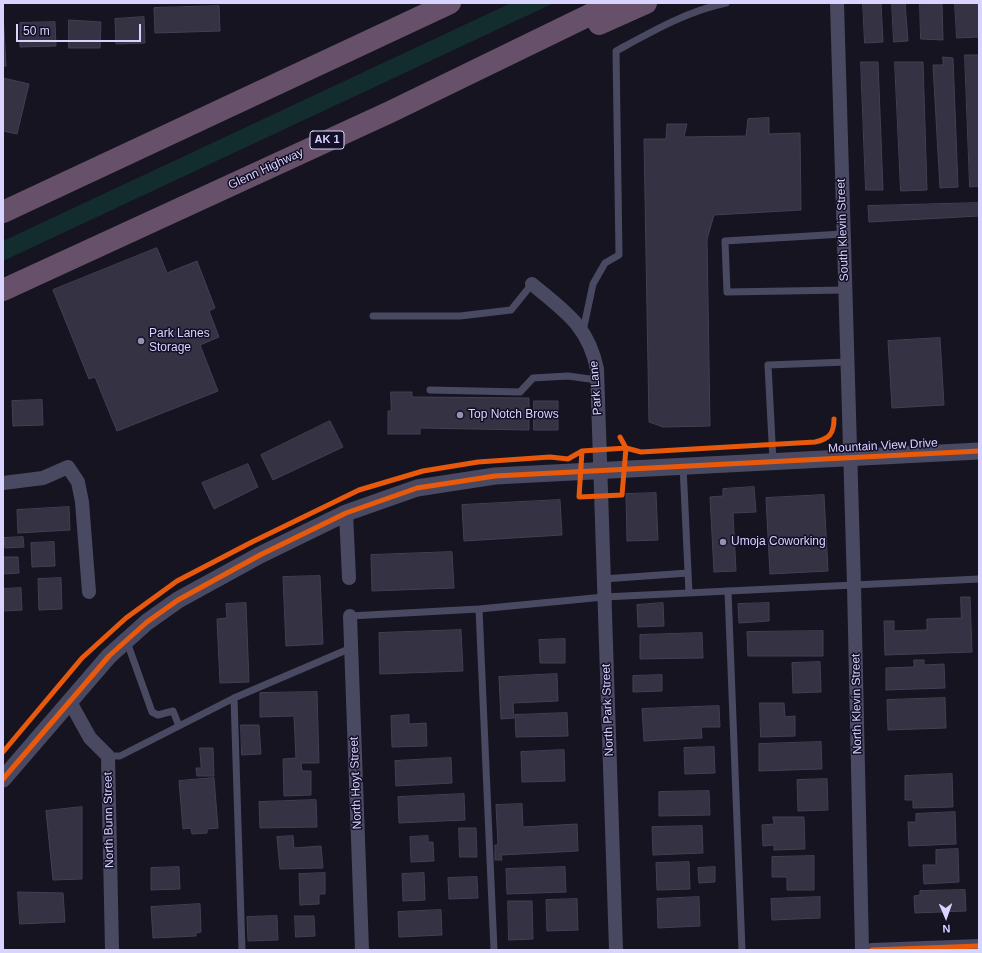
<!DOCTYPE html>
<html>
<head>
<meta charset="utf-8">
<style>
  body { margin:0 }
  #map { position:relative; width:982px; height:953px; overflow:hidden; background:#161421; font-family:Arial,sans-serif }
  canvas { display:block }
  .frame { position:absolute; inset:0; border:4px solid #d9d4ff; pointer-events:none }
  .north { position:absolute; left:926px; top:897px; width:40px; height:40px; -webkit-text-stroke:3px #130f26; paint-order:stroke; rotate:178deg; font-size:11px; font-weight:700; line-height:16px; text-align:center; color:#d9d4ff }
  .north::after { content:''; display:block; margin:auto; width:14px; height:18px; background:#d9d4ff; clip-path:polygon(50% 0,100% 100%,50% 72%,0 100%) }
  .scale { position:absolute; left:16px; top:24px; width:125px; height:18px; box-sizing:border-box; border:2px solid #d9d4ff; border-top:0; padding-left:5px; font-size:12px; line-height:14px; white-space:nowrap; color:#d9d4ff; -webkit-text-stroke:3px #130f26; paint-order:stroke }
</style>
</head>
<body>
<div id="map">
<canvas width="982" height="953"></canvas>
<div class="frame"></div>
<div class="north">N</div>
<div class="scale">50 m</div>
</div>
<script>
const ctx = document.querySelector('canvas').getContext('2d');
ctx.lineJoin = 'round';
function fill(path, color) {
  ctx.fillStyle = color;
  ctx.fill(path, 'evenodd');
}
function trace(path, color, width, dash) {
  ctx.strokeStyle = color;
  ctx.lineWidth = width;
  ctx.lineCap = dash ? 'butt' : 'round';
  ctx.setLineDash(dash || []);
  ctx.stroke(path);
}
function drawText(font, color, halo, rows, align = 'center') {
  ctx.font = font + ' Arial,sans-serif';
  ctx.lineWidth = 3;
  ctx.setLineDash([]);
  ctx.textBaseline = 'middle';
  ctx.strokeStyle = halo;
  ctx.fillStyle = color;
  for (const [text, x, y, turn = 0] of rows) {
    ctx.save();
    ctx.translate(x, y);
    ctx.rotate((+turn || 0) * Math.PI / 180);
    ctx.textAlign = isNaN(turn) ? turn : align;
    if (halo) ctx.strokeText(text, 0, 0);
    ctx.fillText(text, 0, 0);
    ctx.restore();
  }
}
const green = new Path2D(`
  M511,3h43l-551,258v-20z`);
const building = new Path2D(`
  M863,3h18l2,39 -18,1z
  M892,3h13l3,38 -14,1z
  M920,3h22l1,37 -22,-1z
  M955,3h23l1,34 -22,1z
  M219,6l1,25 -65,2 -1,-25z
  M3,12l3,54h-3z
  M144,17l1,26 -29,1 -1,-25z
  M69,20l32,2 -1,26h-31z
  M55,22l1,24 -36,1v-24z
  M965,55h14v131l-9,1z
  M943,57l10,1 5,129 -18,1 -7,-123h10z
  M861,62h17l5,128h-17z
  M895,62h28l4,128 -26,1z
  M3,78l26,6 -12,50 -14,-3z
  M769,118v16l31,-1 1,77 -87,5 -7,24 3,187 -47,1 -14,-5 -5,-283h22l1,-15h20l-3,13 62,-1 2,-17z
  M979,203v13l-110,6 -1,-16z
  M157,248l10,25 30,-12 18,47 -6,3 10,26 -19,8 18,46 -101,40 -22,-54 -6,2 -36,-89z
  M940,338l4,67 -52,3 -4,-67z
  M391,392h21v5l117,1v32l-109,-2v6h-32v-23h3z
  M42,400l1,25 -30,1 -1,-25z
  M534,401h24v29h-24z
  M330,421l13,26 -70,33 -12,-25z
  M248,464l10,23 -44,22 -12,-26z
  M754,487l2,25 -23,1 3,58 -22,1 -4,-75 13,-1v-7z
  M656,493l2,47 -31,1 -1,-47z
  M824,495l4,76 -58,3 -4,-76z
  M560,500l2,35 -98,6 -2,-36z
  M69,507l1,23 -52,3 -1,-23z
  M23,537l1,10 -19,1 -1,-10z
  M54,542l1,24 -23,1 -1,-24z
  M452,552l2,36 -82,3 -1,-36z
  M3,557h15l1,16 -16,1z
  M320,576l3,68 -37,2 -3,-69z
  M61,578l1,31 -23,1 -1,-31z
  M21,588l1,22 -19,1v-22z
  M961,597h9l2,55 -87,3 -1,-34h10v10l33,-1v-11l34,-1z
  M246,603l3,79 -29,1 -3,-64 10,-1 -1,-14z
  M663,603l1,23 -26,1 -1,-22z
  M769,603v18l-30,2 -1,-19z
  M461,630l2,41 -83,3 -1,-41z
  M823,631v25h-75l-1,-24z
  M702,633l1,25 -63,1v-24z
  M565,639v24h-25l-1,-23z
  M914,660h10v5l20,-1 1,24 -59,2v-22l28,-1z
  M820,662l1,30 -28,1 -1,-30z
  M557,674l1,27 -45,2 1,15 -13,1 -2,-42z
  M662,675v16l-29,1v-16z
  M317,692l2,71h-18l1,8h9v24l-27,1 -1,-37 13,-1 -2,-42 -34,1v-24z
  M945,698l1,30 -58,2 -1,-30z
  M760,703h24l1,14 10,-1v20l-34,1z
  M719,706l1,21h-19l1,11 -58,3 -2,-32z
  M567,713l1,23 -52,1 -1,-22z
  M409,715v9l17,-1 1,23 -35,1 -1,-31z
  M241,725h18l2,29 -19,1z
  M821,742l1,27 -63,2v-27z
  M714,747l1,26 -30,1 -1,-26z
  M200,748h13l1,28h-17l-1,-8h5z
  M564,750l1,31 -43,1 -1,-30z
  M451,758l1,25 -56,3 -1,-25z
  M952,774l1,33 -40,1v-8h-8v-24z
  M214,778l4,50 -11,1v4l-15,1 -1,-6 -8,1 -4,-48z
  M827,779l1,31 -30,1 -1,-31z
  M709,791l1,24 -51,1v-24z
  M464,794l1,26 -66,3 -1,-26z
  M316,800l1,27 -57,1 -1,-26z
  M522,804l1,23 54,-3 1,27 -77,4 1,5h-7v-15h3l-2,-40z
  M82,807v72l-29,1 -7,-69z
  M955,812l1,32 -47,2 -1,-24h8v-8z
  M773,817h31l1,32 -31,1v-5l-11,1 -1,-21 12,-1z
  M702,826l1,27 -50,2 -1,-28z
  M459,828h17l1,29h-17z
  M293,836l1,12 27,-2 2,22 -43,1 -3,-32z
  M428,836v6h5l1,19 -23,1 -1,-25z
  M958,849l1,33 -35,2 -1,-19h13v-15z
  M814,856v34h-27v-13h-15v-20z
  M689,862l1,27 -33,1 -1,-27z
  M179,867l1,22 -29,1v-22z
  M565,867l1,25 -59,2 -1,-25z
  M715,867v15l-16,1 -1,-15z
  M325,873v21h-6v10l-19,1 -1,-31z
  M424,873l1,27 -22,1 -1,-27z
  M477,877l1,21 -29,1 -1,-21z
  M965,890l1,21 -51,2 -1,-17 6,-1v-4z
  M18,892l45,1 2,29 -45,2z
  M699,897l1,29 -42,2 -1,-29z
  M820,897v21l-48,2 -1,-21z
  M577,899l1,31 -31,1 -1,-31z
  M508,901h24l1,38 -24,1z
  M200,904l1,28 -5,1v3l-43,2 -2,-31z
  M441,910l1,25 -43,2 -1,-25z
  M277,916l1,24 -30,1 -1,-24z
  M295,916h19l1,20 -19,1z`);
const service = new Path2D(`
  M843,234l-118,7 2,51 118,-2
  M373,316h87l51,-6 21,-26
  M583,331l10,-47 12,-21 14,-8 -3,-204c35,-19 71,-40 110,-48
  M430,390l90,2 13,-14 35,-2 29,4
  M773,461l-5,-96 79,-3
  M683,466l6,127
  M603,579l85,-6
  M728,591l14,359
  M479,609l15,341
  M350,616l129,-7 125,-12 375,-18
  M127,642l25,70 6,3 15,-4 6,15
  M234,698l8,252
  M108,756h12l114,-58 117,-50`);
const minor = new Path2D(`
  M837,3l17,582 8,365
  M532,284c32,27 56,41 65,85l19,581
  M3,483l40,-5 25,-11 10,15 4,20 7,90
  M346,513l3,65
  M350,616l12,334
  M70,702l20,36 18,18 4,194
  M872,950l107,-4`);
const tertiary = new Path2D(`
  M3,779l106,-123 38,-34 31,-22 82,-45 86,-42 71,-25 78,-12 484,-25`);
const motorway = new Path2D(`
  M599,24l47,-21
  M3,212l447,-209
  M3,290l387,-178 224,-109`);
const cycleway = new Path2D(`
  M620,437l6,11 15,4 174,-10c14,-3 19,-8 19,-23
  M3,752l79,-94 44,-40 51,-37 75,-39 107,-52 64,-19 55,-9 72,-5 18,2 14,-8 44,-3 -4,47 -43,2 3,-46
  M3,779l106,-123 38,-34 31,-22 82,-45 86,-42 71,-25 78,-12 484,-25
  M872,950l107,-4`);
const markers = [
  [141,341,4,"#9591b1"],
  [460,415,4,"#9591b1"],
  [723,542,4,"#9591b1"]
];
const shields = [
  [327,140,34]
];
const shieldNames = [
  ["AK 1",327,140]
];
const streetNames = [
  ["Glenn Highway",266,169,-25],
  ["South Klevin Street",843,230,-92],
  ["Park Lane",596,388,-94],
  ["Mountain View Drive",883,446,-3],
  ["North Klevin Street",857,704,-91],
  ["North Park Street",608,710,-92],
  ["North Hoyt Street",356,783,-92],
  ["North Bunn Street",109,820,-91]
];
const poiNames = [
  ["Park Lanes",149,334],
  ["Storage",149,348],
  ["Top Notch Brows",468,415],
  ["Umoja Coworking",731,542]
];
fill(green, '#132c2d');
fill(building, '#343243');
trace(building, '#433f54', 1);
trace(service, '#4a4962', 7);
trace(minor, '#4a4962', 14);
trace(tertiary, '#4a4962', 17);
trace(motorway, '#67516a', 22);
trace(cycleway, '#e8590c', 5);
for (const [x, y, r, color] of markers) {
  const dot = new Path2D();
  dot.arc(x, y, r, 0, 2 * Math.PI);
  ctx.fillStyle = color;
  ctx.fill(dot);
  trace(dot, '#130f26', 1.5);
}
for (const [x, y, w] of shields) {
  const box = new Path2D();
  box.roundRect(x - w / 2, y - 9, w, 18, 3);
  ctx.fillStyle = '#130f26';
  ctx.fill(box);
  trace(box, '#d9d4ff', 1);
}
drawText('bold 11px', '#d9d4ff', null, shieldNames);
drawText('12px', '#d9d4ff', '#130f26', streetNames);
drawText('12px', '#d9d4ff', '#130f26', poiNames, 'left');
</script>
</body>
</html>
